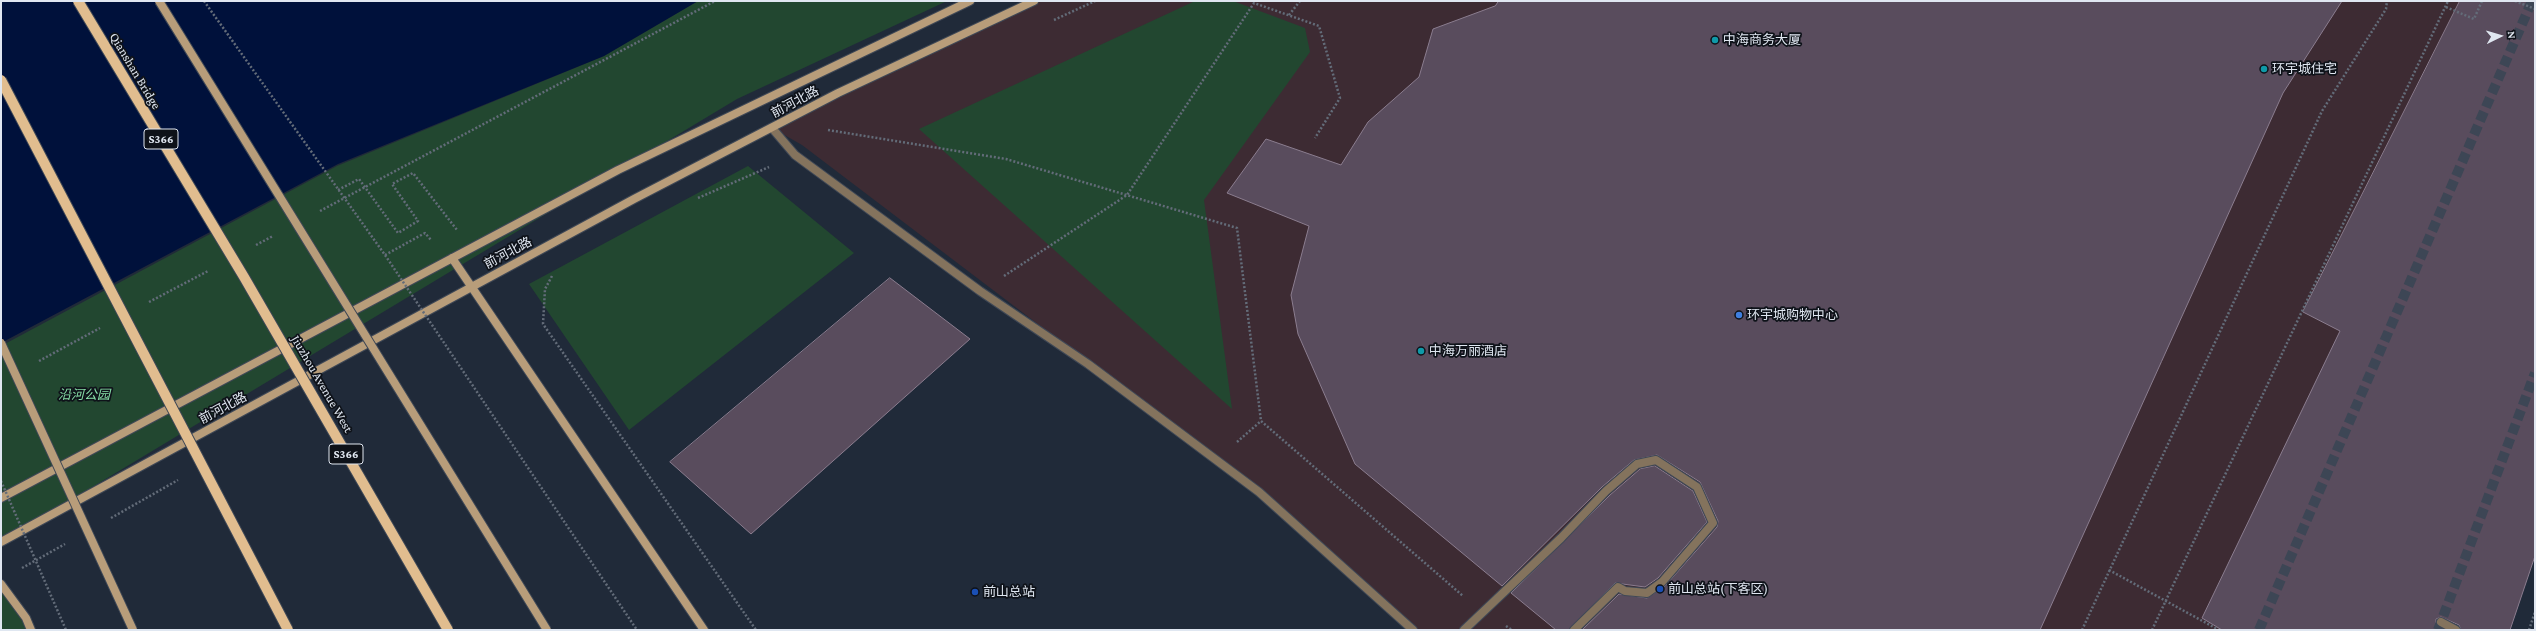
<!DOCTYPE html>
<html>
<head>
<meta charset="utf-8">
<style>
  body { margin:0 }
  #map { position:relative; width:2536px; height:631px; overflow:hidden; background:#202a39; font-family:"Crimson Pro",serif }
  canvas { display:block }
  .frame { position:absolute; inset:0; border:2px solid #e0e7f1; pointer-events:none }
  .north { position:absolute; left:2480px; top:16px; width:40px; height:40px; -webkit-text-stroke:3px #0e1219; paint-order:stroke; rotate:85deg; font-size:11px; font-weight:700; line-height:16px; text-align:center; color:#e0e7f1 }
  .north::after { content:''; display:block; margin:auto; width:14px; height:18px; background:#e0e7f1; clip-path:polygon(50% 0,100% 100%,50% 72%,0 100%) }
</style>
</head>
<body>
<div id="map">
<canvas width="2536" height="631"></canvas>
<div class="frame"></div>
<div class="north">N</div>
</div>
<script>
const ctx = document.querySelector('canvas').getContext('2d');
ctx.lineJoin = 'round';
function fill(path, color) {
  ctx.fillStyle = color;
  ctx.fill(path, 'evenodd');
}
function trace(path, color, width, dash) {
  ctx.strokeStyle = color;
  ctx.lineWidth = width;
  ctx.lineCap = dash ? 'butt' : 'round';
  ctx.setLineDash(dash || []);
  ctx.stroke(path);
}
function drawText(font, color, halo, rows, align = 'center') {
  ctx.font = font + ' "Crimson Pro","Noto Sans SC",serif';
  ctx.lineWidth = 3.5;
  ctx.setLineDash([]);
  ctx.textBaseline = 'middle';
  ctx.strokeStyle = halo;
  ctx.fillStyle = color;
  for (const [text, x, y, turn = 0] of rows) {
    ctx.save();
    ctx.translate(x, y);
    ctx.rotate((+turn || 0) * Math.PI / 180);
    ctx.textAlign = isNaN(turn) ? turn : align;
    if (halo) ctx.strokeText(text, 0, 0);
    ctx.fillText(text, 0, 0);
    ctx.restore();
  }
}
const commercial = new Path2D(`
  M1035,1h1497l-274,629h-843l-156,-138 -457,-347 -30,-17z`);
const green = new Path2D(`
  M698,1h249l-210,98 -736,443v-196l336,-180 267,-110z
  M1195,1h38l72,27 5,24 -106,148 28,209 -313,-280z
  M748,166l106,87 -225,177 -100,-146z
  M1,591l21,26 5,13h-26z`);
const water = new Path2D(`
  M1,1h697l-94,55 -266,108 -337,179z`);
const building = new Path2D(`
  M1499,1h843l-59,92 -243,537h-458l37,-36 28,4 18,-12 52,-59 1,-6 -18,-39 -43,-27 -23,5 -32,27 -100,99 -147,-122 -57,-130 -7,-39 18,-69 -82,-33 39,-54 75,26 27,-43 51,-45 14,-48 62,-23z
  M2460,1h75v555l-25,74h-49l-2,-5 -18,-8 -5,2v4l8,7h-222l-20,-12 138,-287 -37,-19z
  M890,278l80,61 -219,195 -81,-72z
  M1655,466l38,25 14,31 -49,56 -13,9 -30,-4 -46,47h-13l-45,-37 99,-98 30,-26z`);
const primaryTunnel = new Path2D(`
  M2259,630l273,-629
  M2438,630l97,-257`);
const path = new Path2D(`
  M2446,7l28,12 8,-18
  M1289,15l11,-14
  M1054,20l41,-19
  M828,130l178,29 231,69 24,193 202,175
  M698,198l71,-31
  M320,211l395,-210
  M256,245l17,-9
  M385,255l40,-22 6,7
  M552,276l-7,13 -2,35 213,306
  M1004,276l123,-81 127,-192 65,23 21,72 -25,40
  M149,302l59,-31
  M39,361l61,-33
  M1237,442l24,-21
  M111,518l67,-38
  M22,568l43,-24
  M2109,570l110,60
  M1506,626l6,4
  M2082,630l240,-519 64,-102 1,-8
  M2152,630l296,-629
  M2529,630l6,-18`);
const lane = new Path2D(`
  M772,128l23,27 185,136 108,73 171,128 154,138
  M2441,622l15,8
  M1464,630l97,-92 45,-47 31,-27 19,-4 41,27 16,36 -51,59 -15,11 -22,-2 -7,-4 -44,43`);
const secondary = new Path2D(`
  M452,258l252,372
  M1,498l617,-328 352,-169
  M1,542l633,-343 204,-106 196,-92
  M1,584l25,34 5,12`);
const pathBridge = new Path2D(`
  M204,1l181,254 252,375
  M2515,1l20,8
  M338,190l21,-11 39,54 20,-12 -26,-37 21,-11 44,57
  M1,481l65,149`);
const secondaryBridge = new Path2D(`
  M159,1l388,629
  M1,343l132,287`);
const primaryBridge = new Path2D(`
  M78,1l166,276 204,353
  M1,80l287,550`);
const markers = [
  [1715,40,4,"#0f9aa8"],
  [2264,69,4,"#0f9aa8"],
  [1739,315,4,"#3f7fe0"],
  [1421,351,4,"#0f9aa8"],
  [1660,589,4,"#1a4fb4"],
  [975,592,4,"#1a4fb4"]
];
const shields = [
  [161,139,34],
  [346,454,34]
];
const shieldNames = [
  ["S366",161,139],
  ["S366",346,454]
];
const poiNames = [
  ["中海商务大厦",1723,40],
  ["环宇城住宅",2272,69],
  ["环宇城购物中心",1747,315],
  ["中海万丽酒店",1429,351],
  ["前山总站(下客区)",1668,589],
  ["前山总站",983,592]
];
const streetNames = [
  ["Qianshan Bridge",135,71,59],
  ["前河北路",795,102,-28],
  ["前河北路",508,253,-28],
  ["Jiuzhou Avenue West",322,384,60],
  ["前河北路",223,408,-28]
];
const parkNames = [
  ["沿河公园",84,395]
];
fill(commercial, '#3d2b33');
fill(green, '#224730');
fill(water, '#00113b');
fill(building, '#594c5d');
trace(building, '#8b7d8f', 1);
trace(primaryTunnel, '#3d4655', 10, [10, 5]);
trace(lane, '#3f4856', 10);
trace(secondary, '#3f4856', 10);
trace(path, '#636c79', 2.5, [2, 2]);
trace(lane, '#84735d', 8);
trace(secondary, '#b89d7a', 8);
trace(secondaryBridge, '#3f4856', 10, []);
trace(primaryBridge, '#3f4856', 12, []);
trace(pathBridge, '#636c79', 2.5, [2, 2]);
trace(secondaryBridge, '#b89d7a', 8);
trace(primaryBridge, '#e1bd8f', 10);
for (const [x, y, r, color] of markers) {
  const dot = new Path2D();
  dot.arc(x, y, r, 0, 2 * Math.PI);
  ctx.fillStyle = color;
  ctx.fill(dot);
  trace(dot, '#0e1219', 1.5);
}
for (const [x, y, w] of shields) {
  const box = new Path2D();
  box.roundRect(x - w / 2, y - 10, w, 20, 3);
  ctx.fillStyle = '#0e1219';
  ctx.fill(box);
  trace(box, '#e0e7f1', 1);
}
drawText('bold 12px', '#e0e7f1', null, shieldNames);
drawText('13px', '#e0e7f1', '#0e1219', poiNames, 'left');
drawText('13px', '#e0e7f1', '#0e1219', streetNames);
drawText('italic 13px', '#87dfa7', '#0e1219', parkNames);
</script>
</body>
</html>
